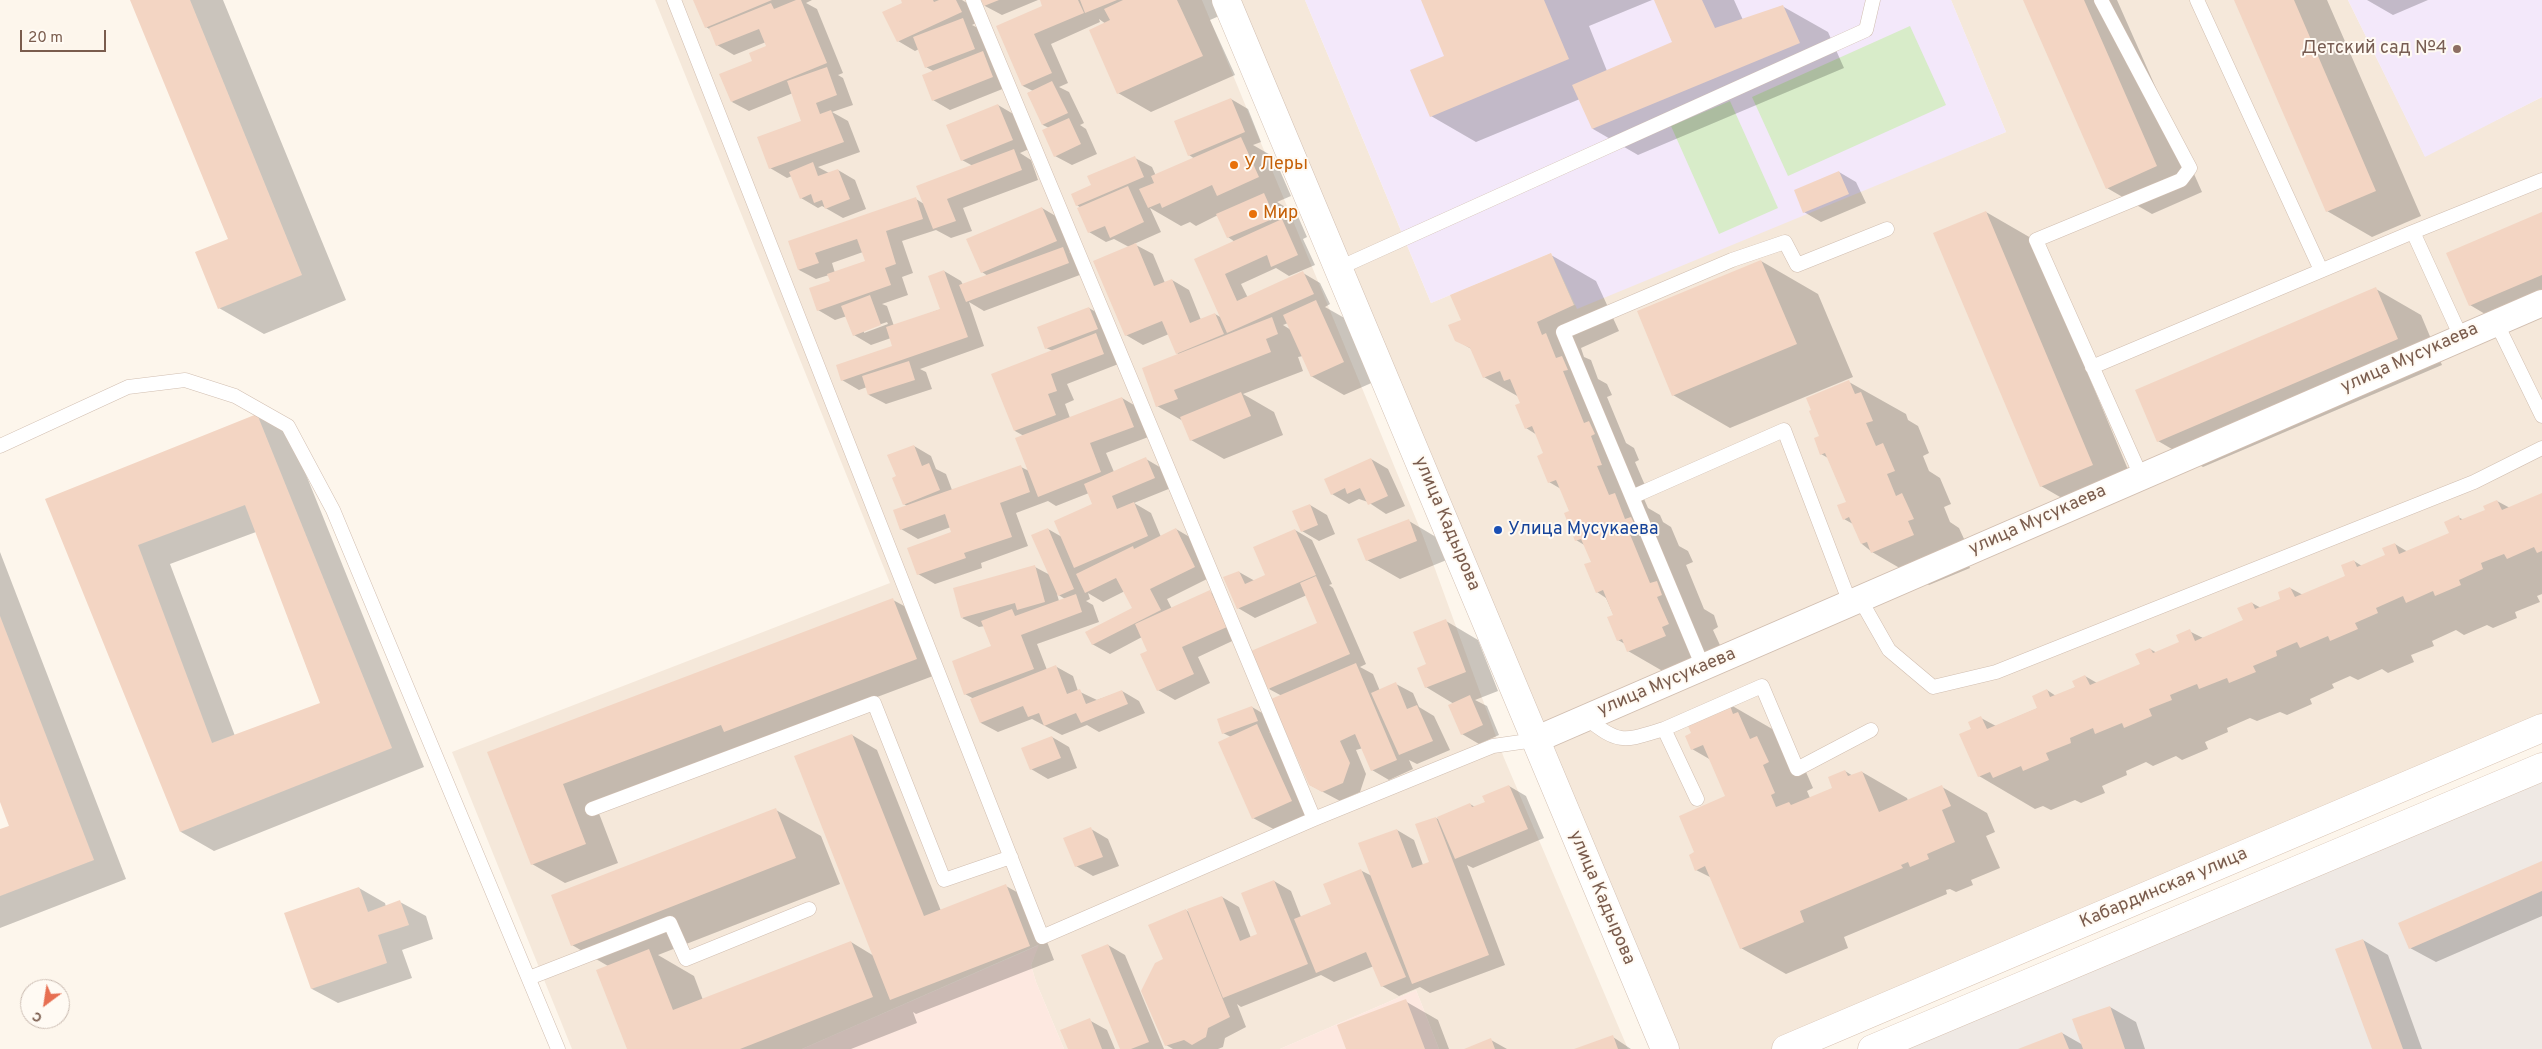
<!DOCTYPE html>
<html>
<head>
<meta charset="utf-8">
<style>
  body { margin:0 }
  #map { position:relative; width:2542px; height:1049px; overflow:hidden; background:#fdf6ec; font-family:Overpass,sans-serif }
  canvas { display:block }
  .north { position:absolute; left:20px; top:979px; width:50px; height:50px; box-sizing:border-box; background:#fffaf3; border:1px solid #cabbb1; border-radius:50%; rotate:211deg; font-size:14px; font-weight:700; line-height:20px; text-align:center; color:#7a5c4d }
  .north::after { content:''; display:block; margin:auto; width:18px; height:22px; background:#e76f51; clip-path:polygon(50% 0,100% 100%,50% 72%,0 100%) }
  .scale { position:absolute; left:20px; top:30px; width:86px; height:22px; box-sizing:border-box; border:2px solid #7a5c4d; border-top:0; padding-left:6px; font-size:15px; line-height:18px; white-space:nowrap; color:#7a5c4d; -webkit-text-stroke:4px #fffaf3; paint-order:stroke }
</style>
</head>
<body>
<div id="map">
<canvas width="2542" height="1049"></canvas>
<div class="north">С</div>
<div class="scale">20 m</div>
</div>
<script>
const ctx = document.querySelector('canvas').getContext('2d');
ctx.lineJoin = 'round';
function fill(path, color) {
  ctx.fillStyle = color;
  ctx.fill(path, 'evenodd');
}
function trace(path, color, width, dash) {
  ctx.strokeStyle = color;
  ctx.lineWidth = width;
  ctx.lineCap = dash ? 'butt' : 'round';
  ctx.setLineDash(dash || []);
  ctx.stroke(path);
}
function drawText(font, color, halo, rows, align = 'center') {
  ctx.font = font + ' Overpass,sans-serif';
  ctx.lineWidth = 4;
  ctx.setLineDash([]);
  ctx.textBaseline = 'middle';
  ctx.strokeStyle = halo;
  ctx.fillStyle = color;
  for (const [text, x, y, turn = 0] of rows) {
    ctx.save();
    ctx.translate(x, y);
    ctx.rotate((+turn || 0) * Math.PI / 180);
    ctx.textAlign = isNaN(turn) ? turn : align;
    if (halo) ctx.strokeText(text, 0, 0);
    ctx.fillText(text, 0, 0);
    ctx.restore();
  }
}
const residential = new Path2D(`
  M655,0h547l221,536 81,222 124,291h-189l-23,-59 -136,59h-216l-28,-67 -5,-17 7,-20 -236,104h-230l-120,-297 438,-169z
  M1226,0h79l126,303 120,-50 23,52 432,-173 -55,-132h397l77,156 117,-59v631l-756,321h-121z`);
const commercial = new Path2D(`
  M1039,945l-8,20 5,17 28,67h-262z
  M1416,990l23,59h-159z`);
const industrial = new Path2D(`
  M2542,767v282h-670z`);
const education = new Path2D(`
  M1305,0h646l55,132 -429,177 -26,-56 -120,50z
  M2348,0h194v97l-117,60z`);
const green = new Path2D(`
  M1910,26l36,79 -158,71 -36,-79z
  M1730,101l48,107 -59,26 -48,-108z`);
const shadow = new Path2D(`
  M131,0h92l123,300 -82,34 -45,-26 10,-68z
  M695,0h117l-6,3 11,6 26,64 -5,2 5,3 10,27 -21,7 16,9 12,31 -42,15 11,6 9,-3 17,10 11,29 -23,9 -21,-12 -4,2 -17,-10 -9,-22 -5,2 -17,-10 33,-47 -10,-28 -44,18 -17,-9 21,-40 15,-16 -2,-4 -32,13 -17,-10 -6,-15 -5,-3z
  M902,0h60l8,5 8,17 -6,3 8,4 30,57 -60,24 -17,-10 2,-28 -9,-5 -7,-18 -4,2 -17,-10 6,-38z
  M982,0h56l-36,15 -17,-9z
  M1041,0h180l5,13 -16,7 25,55 -84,37 -33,-19 -12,-69 -7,-5 1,3 -49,22 17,39 -9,4 10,5 15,31 -4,2 6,4 11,25 -25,11 -17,-9 -6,-28 -6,-3 -15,-32 5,-2 -10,-5 -25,-59 46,-20z
  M1422,0h230l-63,26 18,45 66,-28 -18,-43h79l9,20 39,-14 46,26 16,36 -206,87 -45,-26 -13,-30 -104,43 -45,-26 15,-59z
  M2024,0h93l85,192 -50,22 -45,-26z
  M2235,0h92l94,216 -49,21 -45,-26z
  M2367,0h61l-35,15z
  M1231,99l17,10 13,33 -8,3 21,12 17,39 -14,6 20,12 10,23 -4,2 12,26 -26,11 -13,-8 -35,16 7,14 55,-25 17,10 10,21 -5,3 23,13 28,61 -32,14 -33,-19 -8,-20 -5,1 5,14 -60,23 31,18 9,23 -59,24 -33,-19 -8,-19 -26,-15 23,-51 -3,-2 -8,-19 -26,11 -17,-10 3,-88 -15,-8 -8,3 -17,-10 -8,-24 -4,-3 16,-19 42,-28 17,9 4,9 39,-17 -6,-4zM1150,208l31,18 9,-4 6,4 22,-11 10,22 7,5 -39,17 26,59 -7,-4 -14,6 -12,-30 -17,-10 -7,3 -12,-29 -19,-10 27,-12zM1288,323l3,7 -8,-5z
  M998,105l17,10 14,34 -9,4 11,7 7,20 -75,28 9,23 -21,7 -15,-8 -34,11 11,32 -11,4 6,18 -26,9 5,2 7,20 47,-17 3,-38 17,10 2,4 25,-9 -6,-4 60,-64 17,10 14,32 -4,2 11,6 5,15 -101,38 -15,-9 15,44 -64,23 6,3 6,17 -46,15 -17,-9 -2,-8 -8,3 -17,-10 52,-33 -3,-9 -20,7 -17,-10 -7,-19 -12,4 -17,-10 13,-28 -2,-7 -13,4 -17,-9 -10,-28 127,-43 8,5 49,-38 -11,-6zM863,252l4,10 -32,11 -3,-10zM887,322l1,2 -24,9v-3z
  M1839,172l17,10 10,21 -45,19 -17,-10z
  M1986,212l45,26 106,253 -51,21 -45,-26z
  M2542,213v87l-47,20 -25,-15z
  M1551,255l45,26 23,50 -38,17 3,9 7,3 7,19 9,5 5,11 -5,2 19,46 8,5 5,12 -4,2 12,28 -6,2 7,16 12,7 3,7 8,5 8,19 9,5 5,11 -7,3 18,44 10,6 4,12 -5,3 12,26 -40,28 -57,-33 -3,-7 -7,-4 -4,-24 -8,-18 -9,-6 -5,-30 -6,-16 -10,-6 -6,-28 -9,-23 -12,-7 -4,-28 -8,-19 -11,-7 -7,-31 -35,-20 -11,-27 -17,-10 7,-19z
  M1761,261l57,33 35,83 -123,51 -57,-33z
  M2376,289l45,26 21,50 -239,102 -45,-26z
  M1089,308l17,10 8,20 -7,3 6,3 8,19 -54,21 7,16 -9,4 5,14 52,-20 17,10 12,28 -45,17 8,19 32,-13 17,10 8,19 -37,15 17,10 10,24 15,-8 17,10 18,38 -44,22 5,10 38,-17 17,10 16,34 -45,21 12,26 -35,17 -17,-10 -9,-39 -7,-14 -32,17 -18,-10 42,-35 -9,-18 -22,11 -15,-9 2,6 -4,2 7,4 6,17 -62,22 10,26 8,-4 18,10 5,15 19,9 25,-9 17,10 6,12 -46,19 -12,-7 -25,10 -30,-16 -34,13 -17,-9 -9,-23 2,-1 -9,-5 27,-47 -7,-21 -6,1 -17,-9 73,-51 15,8 -2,-46 14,8 32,-32 -5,-12 -33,13 -8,-5 -32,12 12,33 -47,17 1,5 -47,16 -17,-10 35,-41 -2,-6 -33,12 -17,-10 6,-23 -3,-2 -6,-27 16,-31 17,10 5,13 10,5 6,16 69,-23 8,4 -5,-35 -9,-5 -22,-56 60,-24 -7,-3zM1057,594l8,5 -6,2z
  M1849,382l57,32 2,6 10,6 11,27 -6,3 6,15 11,7 11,26 -7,3 6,15 9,6 11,24 -6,2 6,14 -41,17 -57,-33 -10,-8 -9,-20 -9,-5 3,-17 -19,-44 -7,-4v-17z
  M257,416l33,19 134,332 -210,84 -33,-19 -134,-333zM256,532l65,172 -86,32 -65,-172z
  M1371,459l17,10 17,37 -19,8 -18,-12 -9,-3 -10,5 -17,-10z
  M2542,494v100l-5,2 3,6 -25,10 2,6 -24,10 -6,-3 -23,10 -8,-5 -24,11 2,5 -23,9 3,7 -26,11 -6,-4 -24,11 -8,-4 -18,8 2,4 -24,11 2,5 -25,11 -7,-3 -23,9 -7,-3 -23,10 1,4 -23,10 3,7 -26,11 -6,-4 -23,10 -7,-4 -20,9 1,4 -25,11 3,7 -24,10 -6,-3 -24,10 -8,-4 -8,3 -56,-33 -6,-46 8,-12 15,8 42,-18 9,-18 9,6 20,-9 9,-11 12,7 44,-18 9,-16 7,4 24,-10 8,-12 14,7 41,-17 8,-18 9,5 21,-8 8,-12 13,7 44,-18 7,-16 8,5 25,-10 8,-12 13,8 43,-19 7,-16 6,3 22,-9 11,-10 13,7z
  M1310,505l17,10 8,19 -16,7 -17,-10z
  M1409,521l32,19 8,19 -49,20 -33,-19z
  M1295,530l17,10 20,44 -3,1 4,3 33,76 -6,3 13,7 7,17 16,-7 17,9 6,14 15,9 16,34 -33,14 -8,-4 4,9 -24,11 -17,-10 -9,-22 -7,2 10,24 -6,18 -20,9 -30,-16 -28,-89 -13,-7 50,-65 -12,-29 -52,23 -17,-10 1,-36 16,9 12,-5z
  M0,552l126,327 -126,49v-98l10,-4 -10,-28z
  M893,600l26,14 22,59 -346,130 23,60 -53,20 -33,-19 -43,-111z
  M1446,621l32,19 20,51 -23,9 12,6 12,29 -20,9 -17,-10 -8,-30 -28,-17 2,-22z
  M1729,704l45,26 28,33 11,25 -6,3 3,7 24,-10 11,-17 8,5 9,-4 45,26 1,3 34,-14 45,26 8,19 -9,4 14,32 -29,12 2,5 -17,7 -6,-3 -4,1 1,4 -103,43 4,11 -62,26 -45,-26 -29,-70 -16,-8v-17l31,-56 -16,-37 -19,-11 1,-16z
  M1252,707l17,10 5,13 -5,2 13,8 34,75 -37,17 -26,-14 -22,-81 -8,-4z
  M852,735l25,15 64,161 65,-25 25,14 23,60 -138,54 -3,-2 4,11 -66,26h-222l-21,-83 -36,-21 204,-135 45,26 19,48 -182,71 36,21 9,24 148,-58 23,14z
  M1052,737l17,10 8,21 -29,11 -17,-10z
  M1509,786l17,10 18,42 -71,30 -6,-3 38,100 -75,28 -10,-6 -21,9 -17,-10 -8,-20 -40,16 -13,-7 -80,32 -4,-3 9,23 -21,11 -2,9 -5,2h-45l-7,-4 -1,-86 21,-49 4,3 32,-16 17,10 12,31 8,-3 15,-54 17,10 10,26 32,-13 27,-34 12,6 25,-46 17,10 9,25 8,-3 5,-44 4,2 30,-16 5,3 11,-4z
  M1091,829l17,10 11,27 -26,10 -17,-10z
  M2542,862v54l-106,46 -26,-14z
  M359,888l26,15 1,4 14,-5 26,14 7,23 -31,11 10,28 -74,25 -26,-14 -26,-75z
  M2363,940l25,15 34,94h-49z
  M1108,945l17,10 39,94h-42z
  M1405,1001l33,19 11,29h-102z
  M2110,1007l26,15 9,27h-123l40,-16 21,12z
  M1089,1020l18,10 8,19h-46z
  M1613,1037l18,12h-54z
  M1491,1040l16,9h-40z`);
const building = new Path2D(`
  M130,0h60l112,275 -84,34 -23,-57 33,-13z
  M693,0h79l-67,28z
  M796,0h5l26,63 -96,39 -12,-28 33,-13 -3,-8 17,-7 -7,-17 -43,17 -7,-18 62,-25 3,6z
  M901,0h32l1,2 5,-2h17l6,12 -65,30 -15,-30 20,-9z
  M981,0h18l-15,6z
  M1040,0h38l6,13 -50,21 18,39 -30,13 -26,-60 46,-20z
  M1080,0h37l-32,13z
  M1123,0h54l26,56 -86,38 -28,-64 21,-10 -6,-11z
  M1421,0h123l25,59 -139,58 -20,-47 34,-14z
  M1654,0h48l13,28 68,-23 17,38 -208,86 -20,-44 100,-43z
  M2023,0h61l73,166 -51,23z
  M2234,0h60l82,191 -50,21z
  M963,18l12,31 -50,19 -12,-31z
  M983,51l10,26 -61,24 -10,-26z
  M827,67l10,28 -21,8 4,11 11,-4 13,32 -75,27 -12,-32 44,-16 -14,-40z
  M1052,81l16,32 -26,12 -15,-32z
  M1231,98l14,34 -57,24 -14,-35z
  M998,104l15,36 -52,21 -15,-36z
  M1069,118l12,26 -27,13 -12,-27z
  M1241,137l18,40 -42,19 -5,-11 -50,23 -2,-5 -12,5 -9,-19 15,-6 -3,-7z
  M1014,149l8,21 -75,29 9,22 -23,8 -17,-43z
  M1135,156l9,21 -68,29 -5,-12 20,-9 -4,-9z
  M813,162l5,14 20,-7 12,30 -25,10 -3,-9 -8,3 -3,-9 -11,5 -11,-27z
  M1839,171l10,23 -46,19 -9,-23z
  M1128,186l16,36 -34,16 -5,-12 -17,7 -11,-25z
  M1264,193l11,25 -48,20 -11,-24z
  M916,197l7,22 -37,12 10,33 -11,4 6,17 -74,26 -8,-23 21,-7 -3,-7 38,-13 -8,-22 -42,14 4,10 -21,7 -10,-29z
  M1042,207l15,34 -76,32 -15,-34z
  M1986,211l107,254 -53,22 -107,-254z
  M2542,212v63l-73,31 -23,-53z
  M1282,219l16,36 -27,12 -4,-12 -42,19 12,27 66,-30 11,23 -87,39 -33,-74z
  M1136,243l18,43 18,-7 18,44 25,-10 9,21 -48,20 -14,-33 -37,15 -32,-75z
  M1063,247l6,16 -103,39 -7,-17z
  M1551,253l23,52 -37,17 5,13 4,-2 10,25 6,-2 6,14 -5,1 21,52 5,-2 6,13 -4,2 11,29 -5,1 12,29 6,-2 10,26 6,-2 3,6 3,7 -8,2 21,51 7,-2 5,14 -5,2 12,27 -7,3 4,9 -39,16 -5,-13 -5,2 -10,-24 6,-2 -10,-25 -7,3 -12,-29 7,-2 -10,-23 -6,2 -11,-28 5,-2 -13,-31 -8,3 -11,-27 6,-3 -11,-27 -7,3 -10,-24 5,-2 -10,-24 -6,2 -4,-10 -17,7 -13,-30 -15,-7 -7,-16 13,-5 -11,-25z
  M1761,260l36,84 -125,52 -35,-85z
  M944,270l24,67 -127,44 -5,-16 56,-19 -6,-19 54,-18 -12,-33z
  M2376,287l22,52 -241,103 -22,-52z
  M870,295l11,30 -28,11 -12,-30z
  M1316,300l28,62 -33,15 -28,-62z
  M1089,307l9,22 -53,20 -8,-22z
  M1272,317l6,17 -12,5 5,13 -97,38 4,9 -22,8 -14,-39z
  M1096,333l8,21 -53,20 6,17 -9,3 8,21 -42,16 -23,-57z
  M909,361l6,19 -47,15 -6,-19z
  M1849,380l6,14 6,-2 12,29 -7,2 10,23 7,-3 12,28 -8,3 9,22 6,-3 12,26 -6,2 6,14 -43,18 -4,-11 -6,2 -12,-27 -6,3 -3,-7 -3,-8 9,-3 -21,-49 -5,2 -6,-17 5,-2 -10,-25 2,-1 -5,-12z
  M1241,392l10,24 -61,25 -10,-24z
  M1122,397l12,30 -44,16 11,29 -63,25 -23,-59z
  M257,414l135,334 -212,84 -135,-333zM245,505l75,198 -108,40 -74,-198z
  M914,445l8,21 7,-3 11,27 -37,15 -11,-27 4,-2 -9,-21z
  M1146,457l9,21 -43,18 5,13 17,-7 14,34 -74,32 -20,-47 38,-17 -8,-20z
  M1371,458l17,38 -20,9 -8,-17 -13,6 -2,-6 -14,7 -7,-16z
  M1021,465l9,27 -30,11 12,34 -48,16 2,5 -49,17 -10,-27 44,-16 -6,-18 -45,16 -7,-20z
  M2542,493v58l-5,2 -3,-6 -27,12 -3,-5 -23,9 2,6 -24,11 2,5 -26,11 -2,-5 -27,12 -3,-7 -27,12 2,5 -23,10 3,6 -28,12 -2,-5 -28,12 -3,-6 -21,9 1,5 -24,10 3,6 -27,11 -2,-5 -28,11 -2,-5 -27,11 2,5 -23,9 3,7 -28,12 -2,-5 -27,11 -2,-6 -23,10 1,5 -25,10 3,7 -26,11 -2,-5 -28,12 -3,-6 -12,5 -19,-43 12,-5 -3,-7 13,-6 6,13 50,-21 -5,-12 15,-7 3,8 25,-10 -3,-6 13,-6 5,10 50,-21 -5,-10 15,-6 3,5 26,-11 -3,-7 14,-6 5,12 48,-21 -6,-12 15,-6 3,7 25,-10 -2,-7 12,-5 5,10 50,-21 -4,-11 13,-5 3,7 28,-12 -3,-7 13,-5 4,11 50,-21 -5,-11 15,-7 1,5 25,-10 -2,-4 14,-6 5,10z
  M1310,504l8,21 -17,7 -9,-21z
  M1409,519l8,22 -51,20 -9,-22z
  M1048,528l26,61 -16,7 -27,-61z
  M1176,528l19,39 -45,22 11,21 -69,35 -7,-13 47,-24 -16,-30 -31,15 -9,-19 57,-28 1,3z
  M1295,529l21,46 -79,34 -14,-32 16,-6 6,13 20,-9 -12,-28z
  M1035,565l10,37 -28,8 -2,-7 -54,15 -8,-30z
  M1316,576l34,78 -82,35 -17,-38 66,-28 -17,-40z
  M1210,590l17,37 -45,20 12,27 -37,17 -17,-37 7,-3 -12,-27z
  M1076,594l6,18 -61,23 13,34 -70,26 -12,-34 39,-15 -10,-25 31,-12 3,7z
  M893,598l24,61 -193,73 -3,-7 -158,59 23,60 -55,21 -44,-113z
  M0,616l94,244 -94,36v-67l9,-3 -9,-24z
  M1446,619l20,53 -41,16 -8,-20 9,-4 -13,-32z
  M1356,663l41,97 -26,11 -16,-37 -15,7 10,22 -7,20 -21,9 -13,-7 -38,-86z
  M1056,665l11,29 13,-5 6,15 36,-14 6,14 -47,19 -5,-10 -32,13 -5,-13 -11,4 -5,-11 -43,17 -10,-24z
  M1396,682l11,27 10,-4 16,36 -34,14 -28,-62z
  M1470,695l13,30 -22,10 -13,-30z
  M1729,703l4,11 5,-2 12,27 7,-3 12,26 -6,3 12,28 -4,2 5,12 13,-5 2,3 41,-17 -4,-11 17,-7 3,6 14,-5 17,41 63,-27 9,21 -9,4 13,32 -28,12 2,5 -19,8 -2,-5 -7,3 2,3 -103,43 4,11 -64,27 -35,-83 -10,5 -6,-16 5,-3 -15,-36 46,-20 -22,-51 -12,5 -6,-14 6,-3 -5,-12z
  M1252,706l6,15 -36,13 -5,-15z
  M1257,724l35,77 -40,18 -34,-77z
  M852,734l72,182 82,-32 24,62 -140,54 -96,-244z
  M1052,736l9,22 -31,12 -9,-22z
  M1509,785l19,44 -73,30 -18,-42 33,-14 2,4 13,-5 -3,-6z
  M776,808l20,50 -225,88 -20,-51z
  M1436,817l53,138 -77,29 -54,-141 39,-14 15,39 17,-6 -14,-38z
  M1091,827l12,30 -28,10 -12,-29z
  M2542,861v30l-133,58 -11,-26z
  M1361,869l45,108 -25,10 -15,-35 -50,21 -22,-54 37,-15 -8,-20z
  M1274,880l34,84 -85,34 -36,-89 35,-13 18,45 17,-7 -16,-41z
  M359,887l9,25 32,-12 9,25 -31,10 9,28 -76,26 -27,-76z
  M1186,909l44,108 -22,11 -2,9 -14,8 -8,-5 -19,6 -24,-55 14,-28 8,-4 -15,-34z
  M2363,939l40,110h-31l-37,-100z
  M851,941l22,56 -133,52h-113l-31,-79 53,-21 24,61z
  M1108,944l41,98 -18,7h-11l-39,-94z
  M1406,999l19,50h-79l-9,-24z
  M2110,1006l15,43h-42l-11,-30z
  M1090,1018l12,31h-34l-8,-19z
  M2062,1032l7,17h-51z
  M1613,1035l5,14h-44z
  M1491,1038l4,11h-31z`);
const service = new Path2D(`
  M674,0l368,937 272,-118 179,-73 42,-6
  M973,0l341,819
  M2101,0l89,168 -9,12 -145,60 105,236
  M2197,0l124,270
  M2413,232l129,-52
  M1339,268l527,-238 7,-30
  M2496,322l46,94
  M2092,367l321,-135 48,105
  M0,446l128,-59 57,-7 50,16 53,30 45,84 225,539
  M1632,497l152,-67 66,173
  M1860,599l29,51 44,37 63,-15 478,-190 68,-34
  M1703,667l-140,-335 169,-72 53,-18 12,23 90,-36
  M1586,718c34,27 38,23 78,11l33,70
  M1664,729l98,-43 35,83 74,-39
  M592,809l282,-106 70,177 67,-23
  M529,978l141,-55 16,36 123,-50`);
const minor = new Path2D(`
  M1535,740l1007,-437`);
const tertiary = new Path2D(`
  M1226,0l439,1049`);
const secondary = new Path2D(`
  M1786,1049l756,-321
  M1872,1049l670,-282`);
const markers = [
  [2457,49,5,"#8d6e63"],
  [1234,165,5,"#e8710a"],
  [1253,214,5,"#e8710a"],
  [1498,530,5,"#1a4fb4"]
];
const educationNames = [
  ["Детский сад №4",2447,49]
];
const foodNames = [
  ["У Леры",1244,165],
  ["Мир",1263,214]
];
const streetNames = [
  ["улица Мусукаева",2410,359,-24],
  ["улица Мусукаева",2038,521,-24],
  ["улица Кадырова",1446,524,67],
  ["улица Мусукаева",1667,683,-23],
  ["Кабардинская улица",2164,889,-23],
  ["улица Кадырова",1601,898,67]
];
const transitNames = [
  ["Улица Мусукаева",1508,530]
];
fill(residential, '#f5e8da');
fill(commercial, '#fde8e0');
fill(industrial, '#efe9e4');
fill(education, '#f3e8fa');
fill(green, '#d8ecc9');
fill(shadow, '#0003');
fill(building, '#f3d5c3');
trace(service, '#d1beb0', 15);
trace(minor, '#d1beb0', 28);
trace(tertiary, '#d1beb0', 29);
trace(secondary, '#d6c0b0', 29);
trace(service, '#fff', 14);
trace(minor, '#fff', 26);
trace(tertiary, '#fff', 28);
trace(secondary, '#fff', 28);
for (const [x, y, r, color] of markers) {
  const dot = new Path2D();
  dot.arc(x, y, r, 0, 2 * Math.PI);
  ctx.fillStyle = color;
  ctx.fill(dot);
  trace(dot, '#fffaf3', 2);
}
drawText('18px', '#785e54', '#fffaf3', educationNames, 'right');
drawText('18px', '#c56008', '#fffaf3', foodNames, 'left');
drawText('18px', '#7a5c4d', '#fffaf3', streetNames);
drawText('18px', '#164399', '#fffaf3', transitNames, 'left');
</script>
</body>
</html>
